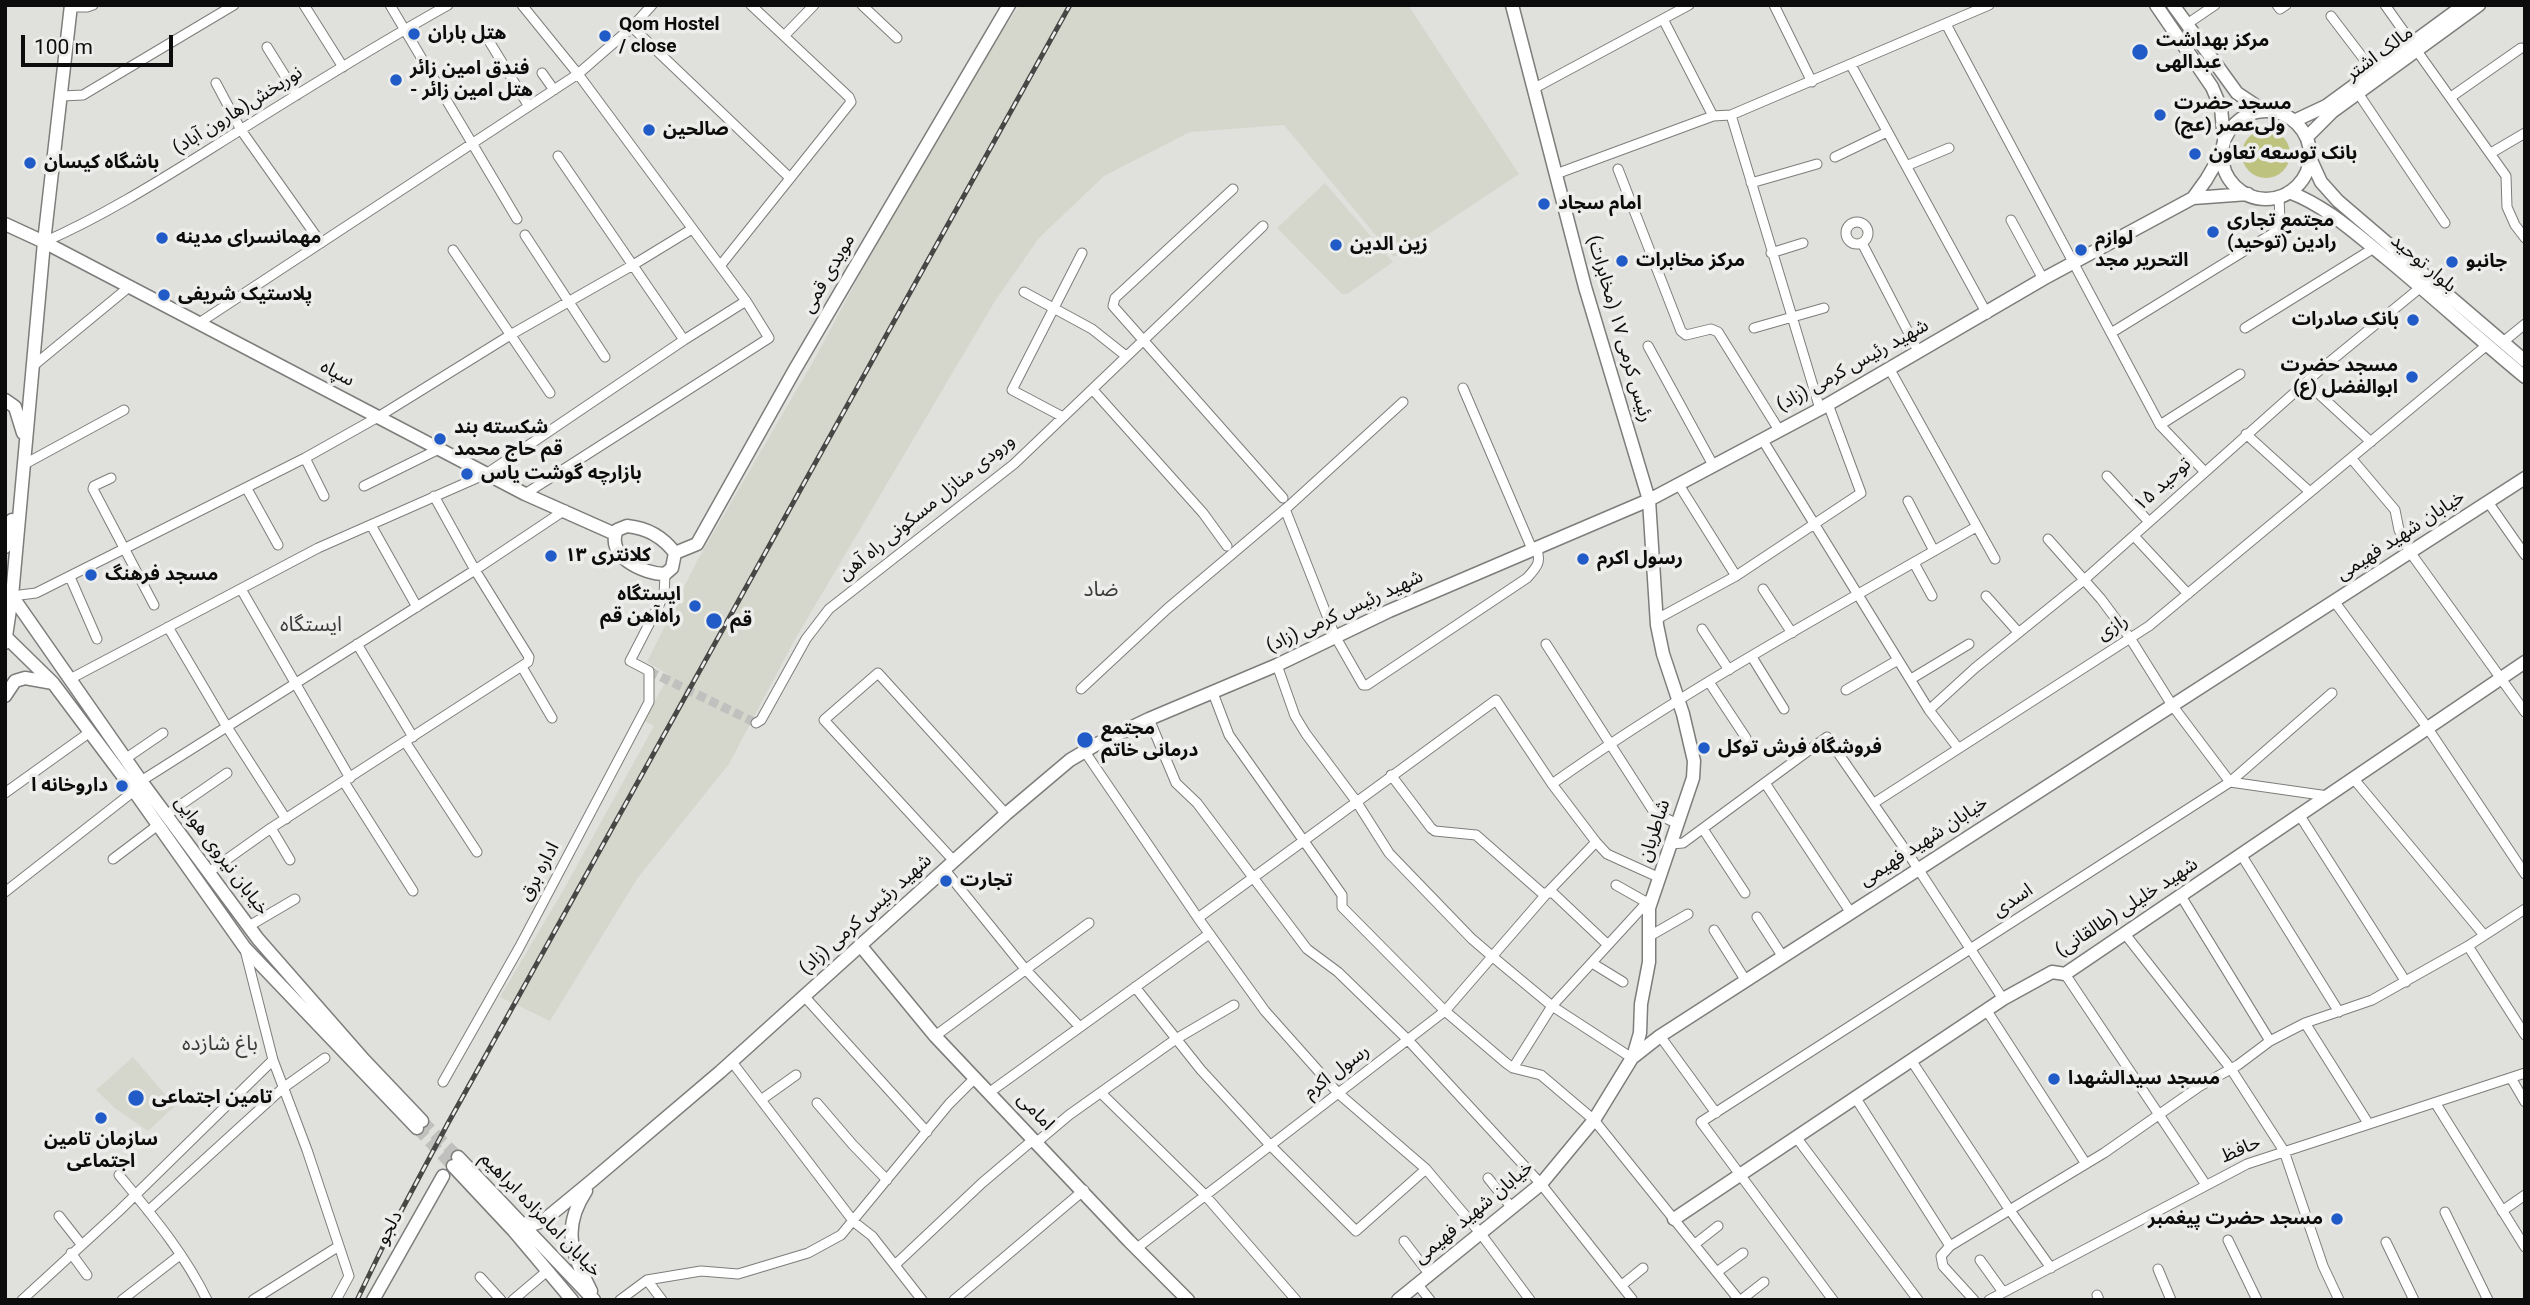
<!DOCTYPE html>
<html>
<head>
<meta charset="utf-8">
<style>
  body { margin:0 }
  #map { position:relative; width:2530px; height:1305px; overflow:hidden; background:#e0e0dd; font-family:Roboto,sans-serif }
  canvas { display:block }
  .frame { position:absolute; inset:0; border:7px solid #0b0c0b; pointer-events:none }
  .scale { position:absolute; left:21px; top:35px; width:152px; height:32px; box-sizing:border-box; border:4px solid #0b0c0b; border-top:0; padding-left:9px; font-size:21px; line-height:24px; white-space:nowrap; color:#0b0c0b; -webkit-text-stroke:5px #edeeeb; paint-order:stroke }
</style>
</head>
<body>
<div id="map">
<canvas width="2530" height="1305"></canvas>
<div class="frame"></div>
<div class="scale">100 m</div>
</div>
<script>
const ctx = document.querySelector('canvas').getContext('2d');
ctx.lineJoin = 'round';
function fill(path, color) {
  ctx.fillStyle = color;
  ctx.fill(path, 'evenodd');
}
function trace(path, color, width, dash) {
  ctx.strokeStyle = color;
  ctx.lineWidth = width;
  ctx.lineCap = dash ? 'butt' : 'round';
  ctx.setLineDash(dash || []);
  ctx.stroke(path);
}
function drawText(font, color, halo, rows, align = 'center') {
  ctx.font = font + ' Roboto,"Noto Sans Arabic",sans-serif';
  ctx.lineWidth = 7;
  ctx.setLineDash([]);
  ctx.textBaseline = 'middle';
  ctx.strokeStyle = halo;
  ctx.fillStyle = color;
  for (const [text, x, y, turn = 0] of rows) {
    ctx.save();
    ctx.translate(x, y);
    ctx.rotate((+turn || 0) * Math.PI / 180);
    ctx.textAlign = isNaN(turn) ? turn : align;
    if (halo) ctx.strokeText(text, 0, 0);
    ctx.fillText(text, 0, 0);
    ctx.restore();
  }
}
const built = new Path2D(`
  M1020,5h388l111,169 -125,83 -110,-132 -94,7 -86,44 -65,62 -44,63 -201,340 -65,123 -92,115 -87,142 -50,-24 64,-108 90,-163 -10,-5 25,-46 -22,-13 50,-101 117,-201 98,-183 85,-139z
  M1325,183l68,79 -46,32h-5l-65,-66z
  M133,1057l42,49 -27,25 -32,-22 -20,-19z`);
const green = new Path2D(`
  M2242 154a24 24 0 1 1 48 0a24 24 0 1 1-48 0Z`);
const streetTunnel = new Path2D(`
  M649,671l107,52`);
const secondaryTunnel = new Path2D(`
  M422,1121l36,36
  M417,1128l36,38`);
const street = new Path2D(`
  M304,5l39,62
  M390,5l127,214
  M522,5l56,69 168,227 23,37 -244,156
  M862,5l35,33
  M1774,5l38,77
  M2277,5l3,4 6,-4
  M2385,5l27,38
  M71,7h16l6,-2
  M2331,16l42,55
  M1663,19l50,97
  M1946,24l214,401 44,46
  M2187,24l28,-19
  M632,27l158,151
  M784,36l30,-31
  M489,41l39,64
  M267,47l30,48
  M2417,51l89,125 1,31 8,18 10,13
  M1851,65l136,249
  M542,73l12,17
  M216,83l25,47 80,113
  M1533,89l156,-84
  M2358,93l87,130
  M62,96l21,-1 151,-90
  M2451,97l70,-49
  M1731,115l89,294
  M2491,153l34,-20
  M558,156l126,184
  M1835,157l52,-25
  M1906,166l43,-18
  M1618,169l63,162 5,4 25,-6 7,3 61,98
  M1556,174l157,-58 18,-1 258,-110
  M1751,183l66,-19
  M1233,189l-118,109 -2,8 170,192
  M2011,220l32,59
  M1846 233a11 11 0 1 1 22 0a11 11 0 1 1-22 0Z
  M525,235l80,122
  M44,242c57,-25 110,-58 163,-91 79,-50 159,-100 241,-146
  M1862,243l56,108
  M453,250l97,143
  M1771,253l32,-10
  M720,266l131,-164 -2,-5 -98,-92
  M1024,292l68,37 34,27
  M199,323l379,-249 54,-47 20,-22
  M1754,328l70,-20
  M2245,328l129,-80
  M2111,333l164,-101 5,-11 -1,-24
  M2503,342l22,-18
  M1648,346l65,119
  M33,366l96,-79
  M1889,368l106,191
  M2306,382l65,60
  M1463,388l69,161
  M1093,390l110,123 24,33
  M1063,417l-51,-27 70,-137
  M2160,425l80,-51
  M2246,434l64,58
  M1762,439l167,271 29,38
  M305,458l19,38
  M2351,458l44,52 4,20 11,22 115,160
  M23,465l101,-55
  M2107,476l42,46
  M111,478l-17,8 -1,3 61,116
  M1679,485l57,91
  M364,486l75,-37
  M247,489l31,56
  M1908,501l26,50
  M2488,502l37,53
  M1285,509l50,127 28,49h4l160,-107c10,-11 15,-16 9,-31
  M371,525l46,82
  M2134,536l54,58
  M2048,539l53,60 29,39 42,67 58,77 98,14
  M1914,563l18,33
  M70,577l27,62
  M241,589l109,189
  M1763,589l29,44
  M12,596l24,-3 269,-135 73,-41 134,-83 121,-69 59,-36
  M1986,596l32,36
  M2334,601l93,126 98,147
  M1657,619l79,-43 125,-83 -33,-89
  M168,627l59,100 59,92
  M1702,629l27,41
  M357,644l56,93
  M1546,644l106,165 11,8 15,7
  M1752,657l32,52
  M1277,665l18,51 11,18 50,67 33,52 83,86 21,18 59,49 80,52
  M522,667l30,51
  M70,679l248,-131 168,-74 198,-134 62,-39
  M1911,679l58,-35
  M1709,682l37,56
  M1081,689l86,-80 123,-104 113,-103
  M1846,690l52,-30
  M1213,693l16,42 113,160v12l103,104 61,52 7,5 28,7 53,45 145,180
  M1929,710l46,-42 109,-88 237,-211 100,-82
  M1149,719l27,64 21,20 110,146 31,23 70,68 133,144 91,115
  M756,723l5,-3 45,-81 23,-30 185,-145 249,-238
  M406,743l71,109
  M1085,752l113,166 67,93 73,82 88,76 55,65 49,66
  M125,759l38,-26
  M1391,775l40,53 4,3 41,4 66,58h11l55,52
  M2353,778l131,157
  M141,781l334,-211 90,-60
  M344,782l69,109
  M1765,783l86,130
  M1552,784c135,-96 281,-175 424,-257
  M5,793l85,-61
  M1874,803l275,-177 338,-281
  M166,815l61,-42
  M2300,816l106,166
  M271,828l19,32
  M1703,829l42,64
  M1671,844l12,-1 144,-106 86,124 90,138
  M2242,856l97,156
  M113,859l45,-34
  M954,861l-130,-141 54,-47 128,141
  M945,870l81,100 53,56
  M209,872l62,-44 257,-166 1,-5 -54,-87 -41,-74
  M1616,885l30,17
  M5,892l129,-101
  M2181,896l89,145
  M1757,917l26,40
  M1198,918l298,-218 56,84 44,58 11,12 53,24
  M249,926l46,-27
  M1714,930l32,51
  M2125,934l106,135 53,82 39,115 16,34
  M1648,937l40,-23
  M2468,946l57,89
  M245,950l28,110 34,90 42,126 -13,24
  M1592,963l31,19
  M2065,974l141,211
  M1135,987l66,83 69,75 86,86 70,-62
  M804,996l123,136
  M1987,1011l99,153
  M2305,1023l63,100
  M935,1036l154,-113
  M1660,1036l56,77
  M1911,1060l98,149 42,59
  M732,1062l122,160 18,14 50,64
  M1513,1068l39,-62 99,-108
  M2511,1078l14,24
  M443,1082l76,-134 130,-246v-31l-19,-10 34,-66 1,-21
  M990,1092l219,-158
  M1102,1094l102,100 92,106
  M1855,1097l95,149
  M761,1100l35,-25
  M817,1103l36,42 34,35
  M2436,1104l89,143
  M1796,1137l122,163
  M1037,1142l32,-27 107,-76 58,-34
  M119,1175c32,39 66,79 88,125
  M1488,1178l24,30
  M148,1211l135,-123 42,-30
  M2502,1211l23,-16
  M2445,1212l43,88
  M59,1216l22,28
  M2228,1240l29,60
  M1404,1241l26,34
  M2386,1242l28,58
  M1695,1244l23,-18
  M1137,1248l308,-237 103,-119 48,-50
  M71,1253l16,22
  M1980,1260l23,32
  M896,1264l86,-81 52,-44
  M2158,1269l13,31
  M1717,1272l26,-19
  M480,1277l21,23
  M647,1280l15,20
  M1418,1285l12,15
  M1622,1285l21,-17
  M2097,1295l2,5
  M22,1300l97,-89 154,-151
  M122,1300l58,-45
  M253,1300l86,-54
  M513,1300l33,-28
  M620,1300l27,-20 54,-9 37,3 70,-21 33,-18 108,-131 26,-26
  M954,1300l130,-110
  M1741,1300l23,-18
  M1833,1300l-132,-178 529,-340 102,-89
  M1974,1300l-31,-34 -2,-10 9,-10 154,-93 96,-67 38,-21 32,-24 35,-18 67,-23 96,-54 57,-37
  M1989,1300l258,-136 278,-91`);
const secondary = new Path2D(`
  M1512,5l73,282 64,213 8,125 6,29 20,60 11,47 -1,17 -44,130v54l-8,42 -1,29 -7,24
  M2156,5l56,82 9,21 3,31
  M2173,5l64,88 27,18
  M2222 155a44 44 0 1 1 88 0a44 44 0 1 1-88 0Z
  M2294,121l32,-15 138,-101
  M2307,137l25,-25 147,-107
  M2310,158l11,24 17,19 187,160
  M2289,192c37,14 66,41 97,66 47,39 92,80 139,119
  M2193,198l13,-18 17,-29
  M5,224l39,18 481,252 90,40
  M5,400l10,7 8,26
  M627,526c21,2 36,11 48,27l-3,15 -7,6c-22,0 -60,-18 -48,-44z
  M5,547l7,-27
  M675,553l22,-9 97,-173 215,-366
  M12,596l129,185 117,158 106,121 58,61
  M5,636l48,47 81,108 111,157 172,180
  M5,643l7,-47 32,-354 27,-237
  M5,696l10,-15 10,-3 28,5
  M860,945l75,91 194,205 59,59
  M458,1157l136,143
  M453,1166l60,64 59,70
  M586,1191c-25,38 -14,62 5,100
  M1674,1219l329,-220 49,-27 13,2 460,-312
  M521,1223l10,2 12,-4 51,-42 126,-107 286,-258 64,-54 27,-16 52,-25 128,-54 112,-54 260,-111 171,-91 223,-130 150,-81 55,-4
  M373,1300l70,-124
  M1398,1300l143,-116 53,-64 38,-62 28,-22 865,-558`);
const rail = new Path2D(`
  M357,1300l33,-68 57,-107 623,-1120`);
const markers = [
  [414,34,7,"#215bc7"],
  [605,36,7,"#215bc7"],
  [2140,52,9,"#215bc7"],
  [396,80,7,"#215bc7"],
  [2160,115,7,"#215bc7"],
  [649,130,7,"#215bc7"],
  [2195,154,7,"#215bc7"],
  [30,163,7,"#215bc7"],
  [1544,204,7,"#215bc7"],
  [2213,232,7,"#215bc7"],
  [162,238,7,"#215bc7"],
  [1336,245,7,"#215bc7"],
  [2081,250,7,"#215bc7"],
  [1622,261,7,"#215bc7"],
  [2452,262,7,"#215bc7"],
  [164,295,7,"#215bc7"],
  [2413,320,7,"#215bc7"],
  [2412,377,7,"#215bc7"],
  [440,439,7,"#215bc7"],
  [467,474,7,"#215bc7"],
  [551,556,7,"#215bc7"],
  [1583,559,7,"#215bc7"],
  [91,575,7,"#215bc7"],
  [695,606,7,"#215bc7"],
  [714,621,9,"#215bc7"],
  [1085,740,9,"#215bc7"],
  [1704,748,7,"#215bc7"],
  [122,786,7,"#215bc7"],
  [946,881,7,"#215bc7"],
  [2054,1079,7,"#215bc7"],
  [136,1098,9,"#215bc7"],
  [101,1118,7,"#215bc7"],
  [2337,1219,7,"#215bc7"]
];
const poiNames = [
  ["Qom Hostel",619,25],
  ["/ close",619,47],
  ["هتل باران",428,34],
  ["مرکز بهداشت",2156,41],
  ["عبدالهی",2156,63],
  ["فندق امین زائر",410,69],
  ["- هتل امین زائر",410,91],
  ["مسجد حضرت",2174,104],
  ["ولی‌عصر (عج)",2174,126],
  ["صالحین",663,130],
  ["بانک توسعه تعاون",2209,154],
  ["باشگاه کیسان",44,163],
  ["امام سجاد",1558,204],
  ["مجتمع تجاری",2227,221],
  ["رادین (توحید)",2227,243],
  ["مهمانسرای مدینه",176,238],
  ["لوازم",2095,239],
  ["التحریر مجد",2095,261],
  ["زین الدین",1350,245],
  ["مرکز مخابرات",1636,261],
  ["جانبو",2466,262],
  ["پلاستیک شریفی",178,295],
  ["بانک صادرات",2399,320,"right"],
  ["مسجد حضرت",2398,366,"right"],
  ["ابوالفضل (ع)",2398,388,"right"],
  ["شکسته بند",454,428],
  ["قم حاج محمد",454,450],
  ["بازارچه گوشت یاس",481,474],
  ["کلانتری ۱۳",565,556],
  ["رسول اکرم",1597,559],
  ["مسجد فرهنگ",105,575],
  ["ایستگاه",681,595,"right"],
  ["راه‌آهن قم",681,617,"right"],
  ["قم",730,621],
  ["مجتمع",1101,729],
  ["درمانی خاتم",1101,751],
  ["فروشگاه فرش توکل",1718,748],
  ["داروخانه ا",108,786,"right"],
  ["تجارت",960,881],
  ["مسجد سیدالشهدا",2068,1079],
  ["تامین اجتماعی",152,1098],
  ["سازمان تامین",101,1140,"center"],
  ["اجتماعی",101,1162,"center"],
  ["مسجد حضرت پیغمبر",2323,1219,"right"]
];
const streetNames = [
  ["مالک اشتر",2380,54,-36],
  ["نوربخش(هارون آباد)",238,111,-32],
  ["بلوار توحید",2423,264,40],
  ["مویدی قمی",829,274,-60],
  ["رئیس کرمی ۱۷ (مخابرات)",1619,329,74],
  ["شهید رئیس کرمی (زاد)",1853,366,-29],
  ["سپاه",337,374,28],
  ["توحید ۱۵",2163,485,-42],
  ["ورودی منازل مسکونی راه آهن",927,508,-39],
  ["خیابان شهید فهیمی",2401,536,-33],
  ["شهید رئیس کرمی (زاد)",1345,612,-25],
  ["رازی",2113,628,-32],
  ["شاطریان",1655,831,-72],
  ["خیابان شهید فهیمی",1924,842,-33],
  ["خیابان نیروی هوایی",221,856,53],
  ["اداره برق",540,872,-62],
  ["اسدی",2013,901,-34],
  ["شهید خلیلی (طالقانی)",2127,908,-33],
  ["شهید رئیس کرمی (زاد)",866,915,-42],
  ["رسول اکرم",1337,1072,-37],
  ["امامی",1035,1112,47],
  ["حافظ",2241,1150,-23],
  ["خیابان شهید فهیمی",1474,1213,-40],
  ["خیابان امامزاده ابراهیم",540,1215,46],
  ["دلجو",390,1228,-61]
];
const neighbourhoodNames = [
  ["ضاد",1101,591],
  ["ایستگاه",311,626],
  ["باغ شازده",220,1045]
];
fill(built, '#d6d7cc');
fill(green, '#bec27f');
trace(streetTunnel, '#c0c0be', 9, [9, 4.5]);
trace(secondaryTunnel, '#c0c0be', 12, [12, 6]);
trace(street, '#7d7e7b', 11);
trace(secondary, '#7d7e7b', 15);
trace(street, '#fff', 9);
trace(secondary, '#fff', 12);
trace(rail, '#474746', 5);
trace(rail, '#edeeeb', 2.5, [8]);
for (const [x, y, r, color] of markers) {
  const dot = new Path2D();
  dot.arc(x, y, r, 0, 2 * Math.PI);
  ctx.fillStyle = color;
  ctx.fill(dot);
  trace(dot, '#edeeeb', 2.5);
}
drawText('bold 19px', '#0b0c0b', '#edeeeb', poiNames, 'left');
drawText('19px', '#0b0c0b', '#edeeeb', streetNames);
drawText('21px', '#3b3b39', '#edeeeb', neighbourhoodNames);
</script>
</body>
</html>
